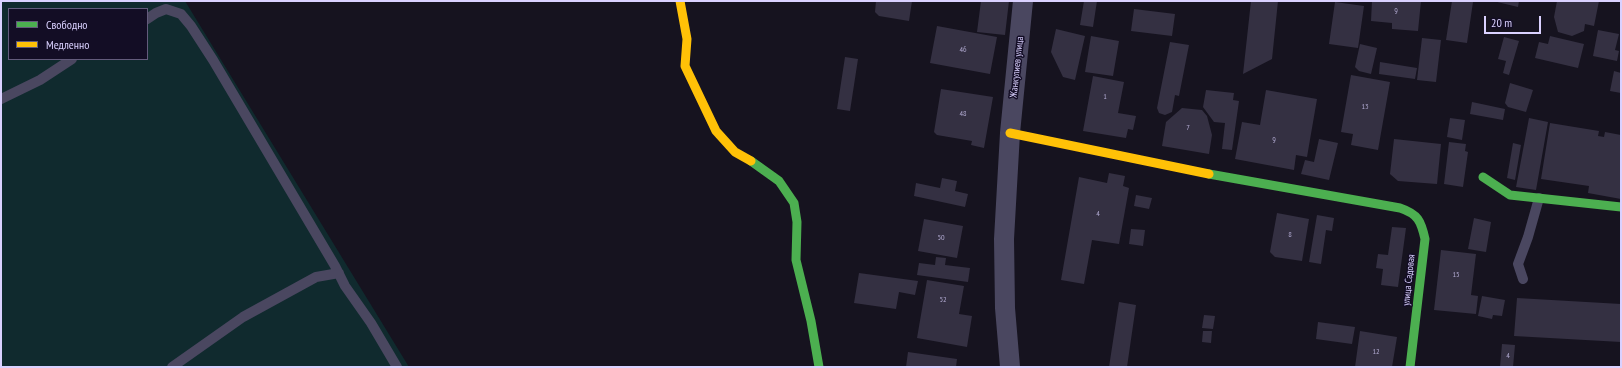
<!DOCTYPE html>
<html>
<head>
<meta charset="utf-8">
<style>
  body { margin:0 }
  #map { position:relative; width:1622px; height:368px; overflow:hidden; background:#16131f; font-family:"PT Sans Narrow",sans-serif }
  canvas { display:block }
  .frame { position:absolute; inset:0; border:2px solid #dad1ff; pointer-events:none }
  .legend { position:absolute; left:8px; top:8px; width:140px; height:52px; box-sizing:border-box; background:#130d25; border:1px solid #635b7c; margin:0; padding:5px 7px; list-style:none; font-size:12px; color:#dad1ff }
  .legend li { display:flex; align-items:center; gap:8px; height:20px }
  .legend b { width:20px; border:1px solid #635b7c }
  .scale { position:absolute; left:1484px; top:16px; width:57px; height:18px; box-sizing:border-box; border:2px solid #dad1ff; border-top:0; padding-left:5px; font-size:12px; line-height:14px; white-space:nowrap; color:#dad1ff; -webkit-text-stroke:3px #130d25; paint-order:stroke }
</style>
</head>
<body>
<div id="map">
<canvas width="1622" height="368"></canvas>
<div class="frame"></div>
<ul class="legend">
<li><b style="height:5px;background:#4caf50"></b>Свободно</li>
<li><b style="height:5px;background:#ffc107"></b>Медленно</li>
</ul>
<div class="scale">20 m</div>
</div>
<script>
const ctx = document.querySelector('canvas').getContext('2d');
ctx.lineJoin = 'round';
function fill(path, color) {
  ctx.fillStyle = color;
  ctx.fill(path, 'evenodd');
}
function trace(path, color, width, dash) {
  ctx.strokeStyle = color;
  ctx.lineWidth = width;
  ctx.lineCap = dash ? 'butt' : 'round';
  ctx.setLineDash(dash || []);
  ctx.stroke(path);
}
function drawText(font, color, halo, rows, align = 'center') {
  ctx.font = font + ' "PT Sans Narrow",sans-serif';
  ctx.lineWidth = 3;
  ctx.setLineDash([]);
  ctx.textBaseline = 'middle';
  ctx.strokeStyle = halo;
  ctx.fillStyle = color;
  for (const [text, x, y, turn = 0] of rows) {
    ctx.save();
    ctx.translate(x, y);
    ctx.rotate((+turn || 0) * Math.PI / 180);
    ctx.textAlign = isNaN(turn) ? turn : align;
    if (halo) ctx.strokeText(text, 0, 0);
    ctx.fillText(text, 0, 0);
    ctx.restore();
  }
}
const green = new Path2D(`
  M1,1h184l224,366h-408zM9,9h138v50h-138z`);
const building = new Path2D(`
  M876,1h36l-3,20 -30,-5 -4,-4z
  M981,1h28l-4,34 -28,-3z
  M1084,1h13l-4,26 -13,-2z
  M1251,1h27l-6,58 -29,15z
  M1372,1h49l-3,30 -26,-2v-6l-21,-2z
  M1452,1l21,1 -6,41 -21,-3z
  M1493,1h26l-1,6z
  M1557,1h42l-5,25 -9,-2 -1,7 -12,5 -14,-4 -4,-15z
  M1335,2l29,4 -6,42 -29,-4z
  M1134,9l41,5 -3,22 -41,-5z
  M937,26l60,11 -7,37 -60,-11z
  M1056,29l29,7 -10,44 -12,-3 -12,-25z
  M1598,30l21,4 -4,16 4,1 -2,10 -24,-5z
  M1091,36l28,5 -6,35 -28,-4z
  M1550,36l34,8 -6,24 -43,-10 4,-16 9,2z
  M1504,37l15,4 -10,34 -6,-2 3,-12 -8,-2z
  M1422,38l19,2 -5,42 -19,-2z
  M1170,42l19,3 -10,51 -4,-1 -3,17 -7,3 -6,-2 -2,-5z
  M1360,44l17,4 -6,26 -12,-3 -4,-4z
  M845,57l13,2 -8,52 -13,-2z
  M1380,62l37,6 -2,11 -36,-5z
  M1614,71l7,2v20l-11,-2z
  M1351,75l39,7 -12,68 -27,-5 2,-11 -12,-2z
  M1093,76l31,6 -6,31 18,3 -3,14 -5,-1 -2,9 -43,-7z
  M1510,83l23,7 -7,22 -18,-5 -3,-4z
  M941,89l52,8 -9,51 -13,-3 1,-4 -35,-6 -3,-3z
  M1206,90l28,3 -1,7 6,1 -7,49 -10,-1 3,-26 -11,-1 -11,-15z
  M1266,90l51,9 -10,58 -11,-2 -2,15 -59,-11 7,-37 18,3z
  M1472,102l33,7 -2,11 -33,-6z
  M1182,108l20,2 5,6 5,19 -3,19 -47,-8 4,-24z
  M1450,118l15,2 -3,20 -15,-3z
  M1529,118l19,4 -12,68 -20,-3z
  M1550,123l49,8 -1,5 6,1 1,-5 16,3v64l-33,-6 1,-7 -48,-7z
  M1319,139l19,4 -9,37 -28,-6 4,-14 9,2z
  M1394,139l47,5 -4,40 -39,-3 -8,-7z
  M1449,142l17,2 -1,7 3,1 -5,35 -19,-3z
  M1513,143l8,2 -6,35 -8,-2z
  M1109,173l16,3 -2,10 6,2 -10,56 -27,-4 -8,44 -23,-4 18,-103 28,6z
  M942,178l15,3 -2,10 13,3 -3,13 -51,-11 2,-13 24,5z
  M1136,195l16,3 -3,11 -15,-3z
  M1277,213l32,6 -7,42 -27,-4 -5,-5z
  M1317,215l17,3 -2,13 -6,-1 -5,34 -12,-2z
  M1474,218l17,4 -5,30 -18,-3z
  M924,219l39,7 -6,32 -39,-7z
  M1392,227l14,1 -8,59 -17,-2 2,-16 -7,-1 2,-14 10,1z
  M1131,229l14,1 -2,16 -14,-2z
  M1441,250l35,4 -5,41 7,1 -2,18 -42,-4z
  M936,257l10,1 -1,7 25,3 -2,14 -51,-7 2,-12 16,2z
  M859,273l59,8 -3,14 -16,-3 -3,17 -42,-6z
  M927,280l37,6 -5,28 13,2 -5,31 -50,-9z
  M1482,296l23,4 -3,16 -9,-1 -1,4 -14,-3z
  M1517,298l104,6v38l-107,-6z
  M1119,302l17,3 -9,62h-18z
  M1204,315l11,1 -2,13 -11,-1z
  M1318,322l37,5 -3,17 -36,-5z
  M1203,331h9l-1,12 -9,-1z
  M1360,331l37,6 -5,30h-37z
  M1502,344l13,1 -2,22h-13z
  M908,352l49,7 -1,8h-50z`);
const lane = new Path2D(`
  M147,19l9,-6 10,-4 15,5 10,12 22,34 122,206 10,20 26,37 26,44
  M1,99l39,-19 32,-21
  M1523,279l-5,-15 10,-27 11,-39
  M172,367l71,-50 73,-40 23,-4`);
const street = new Path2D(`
  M1010,367l-5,-59 -1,-69 6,-106 13,-132`);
const fast = new Path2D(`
  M751,161l28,20 15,22 3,19 -1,38 15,61 8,46
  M1209,174l191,34c18,6 21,13 25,31l-15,128
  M1483,177l27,18 111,12`);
const slow = new Path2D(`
  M680,1l7,38 -2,27 31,65 19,21 16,9
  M1010,133l199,41`);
const numberNames = [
  ["9",1396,11],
  ["46",963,50],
  ["1",1105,97],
  ["13",1365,107],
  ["48",963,114],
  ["7",1188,128],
  ["9",1274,140],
  ["4",1098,214],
  ["8",1290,235],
  ["50",941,238],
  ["15",1456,275],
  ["52",943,300],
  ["12",1376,352],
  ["4",1508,356]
];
const streetNames = [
  ["Жанкулиев улица",1017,67,-84],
  ["улица Садовая",1409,280,-84]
];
fill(green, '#102a2e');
fill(building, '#343042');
trace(lane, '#4a4760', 10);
trace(street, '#4a4760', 20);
trace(fast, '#4caf50', 9);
trace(slow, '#ffc107', 9);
drawText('8px', '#b0a9d0', null, numberNames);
drawText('10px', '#dad1ff', '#130d25', streetNames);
</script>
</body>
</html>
